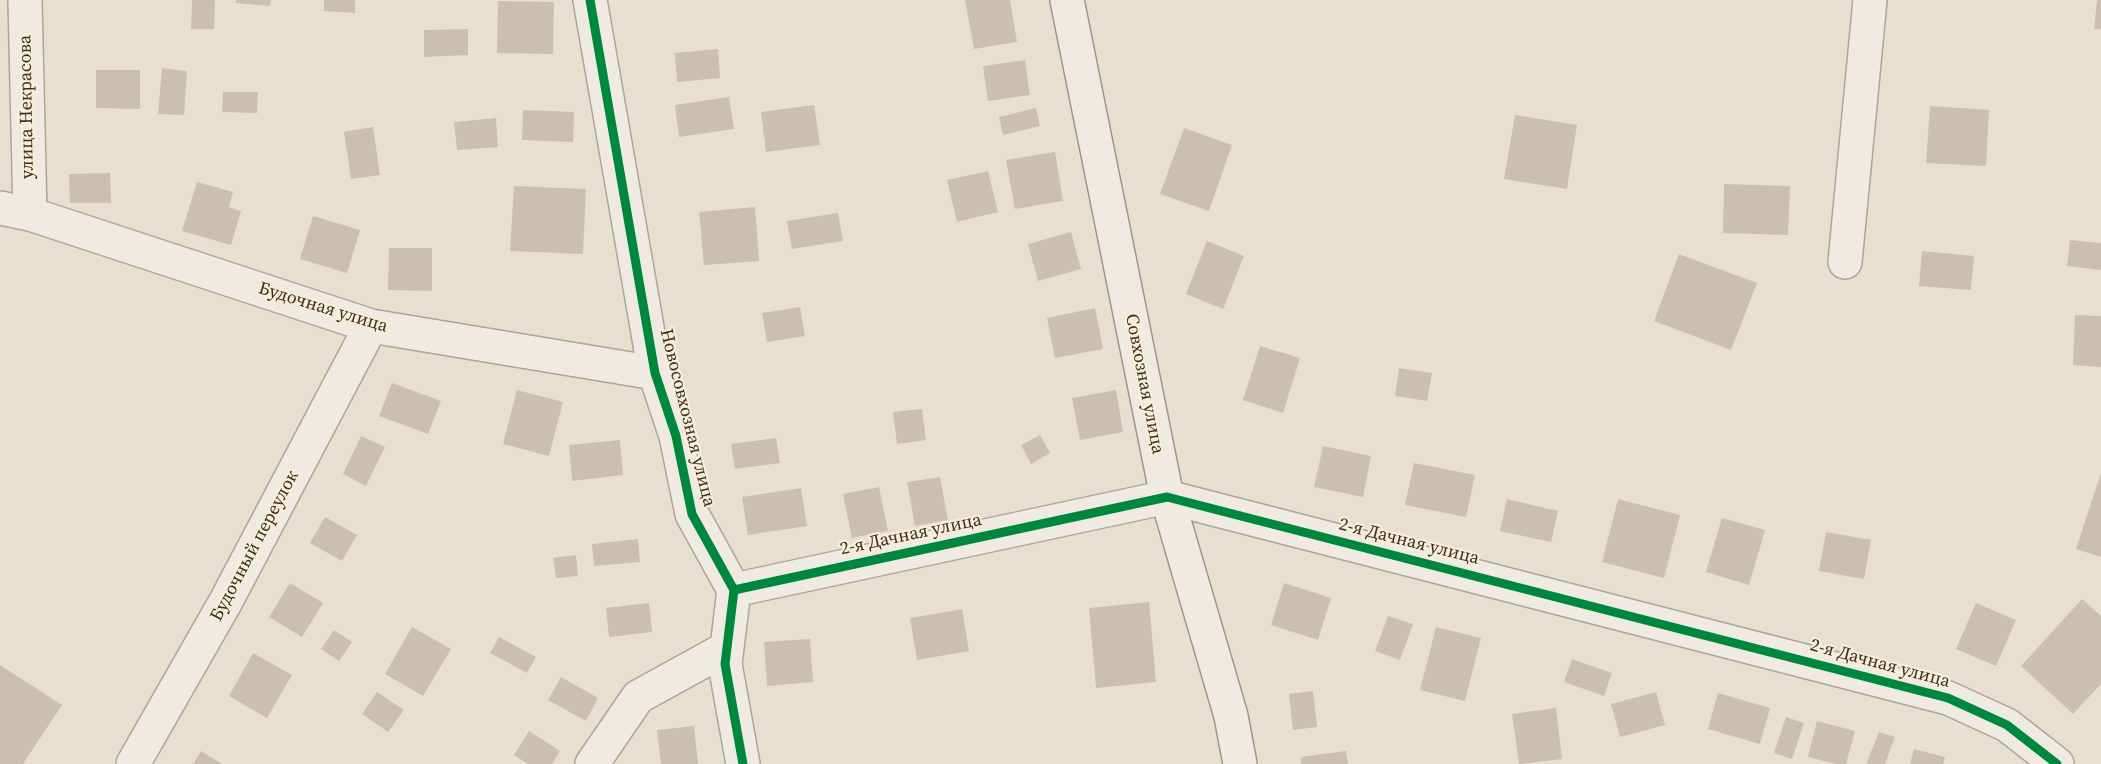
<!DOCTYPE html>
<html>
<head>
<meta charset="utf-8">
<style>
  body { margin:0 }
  canvas { display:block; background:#e7e0d1 }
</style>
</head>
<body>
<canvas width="2101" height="764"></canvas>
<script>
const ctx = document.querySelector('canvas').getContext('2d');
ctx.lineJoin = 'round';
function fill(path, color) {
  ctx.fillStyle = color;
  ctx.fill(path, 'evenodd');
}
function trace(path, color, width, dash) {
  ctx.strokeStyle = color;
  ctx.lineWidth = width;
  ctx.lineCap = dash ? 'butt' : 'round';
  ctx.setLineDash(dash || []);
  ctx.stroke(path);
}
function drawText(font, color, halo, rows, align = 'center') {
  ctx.font = font + ' "Source Serif 4",serif';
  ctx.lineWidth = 4.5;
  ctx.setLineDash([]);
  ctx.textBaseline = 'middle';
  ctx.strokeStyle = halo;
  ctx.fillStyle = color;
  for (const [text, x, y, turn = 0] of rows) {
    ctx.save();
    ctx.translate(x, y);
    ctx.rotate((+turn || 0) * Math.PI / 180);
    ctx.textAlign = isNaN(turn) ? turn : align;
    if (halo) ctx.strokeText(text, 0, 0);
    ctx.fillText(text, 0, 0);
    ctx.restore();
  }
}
const building = new Path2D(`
  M192,0h23l-1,29h-23z
  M236,0h35l-1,6 -34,-3z
  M324,0h31v13l-31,-2z
  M965,0h45l7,42 -43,7z
  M2097,0h4v29h-7z
  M498,1l56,1 -1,52 -56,-1z
  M468,29v26l-44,2v-27z
  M718,49l2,29 -43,4 -2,-29z
  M1025,60l5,35 -42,6 -5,-35z
  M162,68l25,3 -3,44 -26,-1z
  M96,70h44v39l-44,-1z
  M223,92h35l-1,21 -35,-1z
  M729,97l5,32 -55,8 -4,-32z
  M814,105l6,40 -54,7 -5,-40z
  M1930,106l59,4 -3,56 -60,-3z
  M1036,108l4,18 -37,9 -4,-18z
  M523,110l51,2 -1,30 -51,-2z
  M1515,115l62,10 -10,64 -63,-10z
  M496,118l2,29 -41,3 -3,-28z
  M373,127l7,48 -29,4 -7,-47z
  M1184,128l48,17 -23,66 -49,-17z
  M1055,152l8,49 -48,8 -9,-49z
  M988,171l10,41 -41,10 -10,-42z
  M110,173l1,30h-41l-1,-29z
  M197,182l36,10 -4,15 12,4 -10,34 -49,-14z
  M1724,184l66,2 -2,49 -65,-2z
  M514,186l72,3 -3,65 -73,-3z
  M755,207l4,54 -55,4 -5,-53z
  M838,213l5,28 -51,8 -5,-28z
  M313,216l47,14 -13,43 -47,-14z
  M1071,232l10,37 -43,12 -10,-37z
  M2070,240l31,3v27l-34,-4z
  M1207,241l37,15 -21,53 -37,-15z
  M389,248h43v43l-44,-1z
  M1922,251l52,5 -3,34 -52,-4z
  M1679,254l78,29 -26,67 -77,-29z
  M800,307l5,29 -38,6 -5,-29z
  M1095,308l8,41 -48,9 -8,-40z
  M2075,315l26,1v51l-28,-2z
  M1260,346l40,12 -17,55 -40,-13z
  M1399,368l33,5 -5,28 -32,-5z
  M392,383l49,18 -13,33 -49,-18z
  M517,390l46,12 -14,54 -46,-12z
  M1116,390l7,42 -43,8 -8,-42z
  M922,409l4,31 -29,4 -4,-32z
  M1040,435l10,18 -19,11 -10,-19z
  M361,436l24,11 -19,39 -23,-12z
  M776,438l4,25 -45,6 -4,-25z
  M620,440l3,35 -51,6 -3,-36z
  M1323,446l48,10 -8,41 -49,-10z
  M1414,463l61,12 -9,42 -61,-12z
  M2101,473v84l-25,-8z
  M940,477l8,43 -33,6 -8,-44z
  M879,487l9,44 -36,7 -9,-44z
  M801,488l6,38 -59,9 -6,-38z
  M1507,499l51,12 -7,31 -51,-11z
  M1618,499l62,16 -16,63 -62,-16z
  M325,517l32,18 -15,26 -32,-18z
  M1722,518l43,12 -16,55 -43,-13z
  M1826,532l45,8 -7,39 -45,-8z
  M638,539l2,23 -46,4 -2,-22z
  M576,555l2,21 -22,2 -3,-20z
  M290,583l33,20 -21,34 -33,-20z
  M1284,583l47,15 -13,42 -47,-15z
  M2082,599l19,17v68l-28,30 -52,-48z
  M1149,602l7,80 -60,6 -7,-80z
  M649,603l3,29 -43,5 -3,-29z
  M1976,603l40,17 -20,46 -40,-17z
  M962,609l7,42 -52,9 -7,-42z
  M1388,616l25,8 -13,36 -25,-9z
  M412,627l39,22 -28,47 -38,-22z
  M1436,627l45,11 -16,63 -45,-11z
  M334,630l18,12 -13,19 -18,-12z
  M499,637l37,20 -9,16 -37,-20z
  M810,639l3,43 -46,4 -3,-44z
  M253,653l39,22 -25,43 -38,-22z
  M1572,659l40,14 -8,23 -40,-14z
  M0,665l62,40 -39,59h-23z
  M561,677l37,21 -12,23 -38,-21z
  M1313,691l4,36 -24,3 -4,-36z
  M377,692l27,18 -16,22 -26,-18z
  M1656,692l9,33 -45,12 -9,-33z
  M1718,693l52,15 -10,36 -52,-15z
  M1556,708l6,51 -43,5 -7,-50z
  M1786,717l18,6 -12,36 -18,-6z
  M1817,721l38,10 -9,33h-10l-28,-7z
  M694,726l4,38h-37l-4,-34z
  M529,731l31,20 -8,13h-24l-14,-9z
  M1879,732l16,5 -10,27h-19z
  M1914,749l31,8 -2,7h-33z
  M201,751l21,13h-29z
  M1346,751l2,13h-47v-7z`);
const street = new Path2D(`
  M25,0l5,214
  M590,0l65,373 21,63 16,78 42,76 -9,74 18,100
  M0,208l30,6 341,112 284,47
  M1845,262l25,-262
  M734,590l433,-93 781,201 59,27 50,39
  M133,764l93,-163 145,-275
  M592,764l46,-67 89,-49`);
const secondary = new Path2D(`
  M1067,0l100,497 64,219 9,48`);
const cycleway = new Path2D(`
  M590,0l65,373 21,63 16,78 42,76 -9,74 18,100
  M734,590l433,-93 781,201 59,27 50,39`);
const streetNames = [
  ["улица Некрасова",27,107,-91],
  ["Будочная улица",323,308,17],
  ["Совхозная улица",1144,384,79],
  ["Новосовхозная улица",687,418,76],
  ["2-я Дачная улица",911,535,-12],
  ["2-я Дачная улица",1409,542,14],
  ["Будочный переулок",255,546,-62],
  ["2-я Дачная улица",1880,664,15]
];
fill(building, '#cbbfb2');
trace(street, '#ada599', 36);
trace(secondary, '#9c958a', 36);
trace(street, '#efebe3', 33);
trace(secondary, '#efebe3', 33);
trace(cycleway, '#00873e', 9);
drawText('18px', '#3d2e20', '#f7eed8', streetNames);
</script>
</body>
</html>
